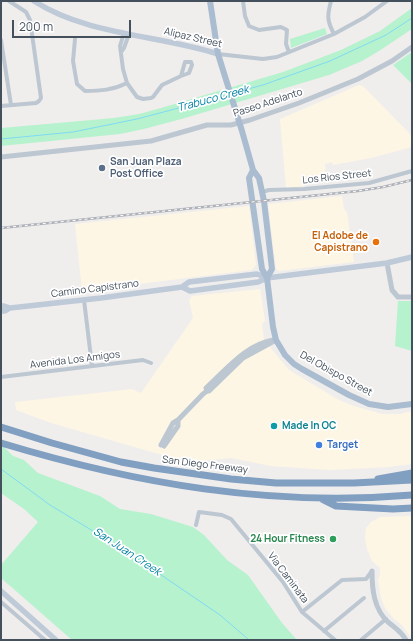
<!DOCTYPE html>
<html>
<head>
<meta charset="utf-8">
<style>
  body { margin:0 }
  #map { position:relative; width:413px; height:641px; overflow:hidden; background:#f0eded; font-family:Manrope,sans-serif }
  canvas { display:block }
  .frame { position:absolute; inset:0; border:2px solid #44505c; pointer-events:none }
  .scale { position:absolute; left:12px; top:20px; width:119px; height:18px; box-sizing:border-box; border:2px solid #44505c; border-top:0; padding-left:5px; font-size:12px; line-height:14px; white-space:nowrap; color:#44505c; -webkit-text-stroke:3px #fff; paint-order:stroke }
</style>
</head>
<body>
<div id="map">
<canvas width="413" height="641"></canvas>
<div class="frame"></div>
<div class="scale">200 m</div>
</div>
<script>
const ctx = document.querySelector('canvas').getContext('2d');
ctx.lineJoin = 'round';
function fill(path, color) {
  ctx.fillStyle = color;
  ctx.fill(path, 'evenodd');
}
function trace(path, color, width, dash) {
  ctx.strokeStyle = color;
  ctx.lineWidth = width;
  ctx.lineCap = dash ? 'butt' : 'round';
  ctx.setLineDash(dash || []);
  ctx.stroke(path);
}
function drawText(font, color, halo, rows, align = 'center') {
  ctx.font = font + ' Manrope,sans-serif';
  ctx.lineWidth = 3.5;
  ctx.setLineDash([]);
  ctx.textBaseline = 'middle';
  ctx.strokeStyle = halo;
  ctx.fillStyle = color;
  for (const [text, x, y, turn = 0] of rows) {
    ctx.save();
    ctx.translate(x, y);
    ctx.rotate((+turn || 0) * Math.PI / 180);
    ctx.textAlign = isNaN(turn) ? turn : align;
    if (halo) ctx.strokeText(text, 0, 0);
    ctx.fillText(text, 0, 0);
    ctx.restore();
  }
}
const commercial = new Path2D(`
  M359,85l4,1 49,50v11l-41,11 -38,7 -1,-3 -7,2 1,13 -7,1 -1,-3 -15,2 2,9 -19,2 -6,-69z
  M342,196l2,13 3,3 7,50 -75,9 -3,-2 -8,-65z
  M249,206l7,59 -4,5 -170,21 -7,-67z
  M260,289l5,32 -3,3 2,16 25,30 50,30 15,6 28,8h18l12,-3v53l-23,3 -60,3 -58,-4 -40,-8 -30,3 -25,-2 -125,-36 -35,-13 -1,-8 117,-13 9,4 52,-75 -4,-18 3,-4z
  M412,516v123l-10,-14 -8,-6 -9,-11 -4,-10 -3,-18 2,-6v-6l-8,-7 -5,-12 -2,-12 1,-9 5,-6 9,-5z`);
const green = new Path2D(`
  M412,8v21l-33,22 -17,10 -33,14 -144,43 -41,11 -24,5 -119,12v-18l113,-10 25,-4 22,-6 122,-36 58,-22 39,-19z
  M325,28l2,6 -36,14 -1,-9z
  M412,52v32l-19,-19z
  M398,301h14v50l-17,-5z
  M1,444l12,12 11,4 14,13 62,23 20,13 31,5 42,13 11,8 23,25 21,15 34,48 15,17h-225l-71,-62v-13l37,-43 -14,-13 -23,-16z`);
const stream = new Path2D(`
  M233,93l30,-8 67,-24 56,-26 26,-17
  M1,139l72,-7 64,-13 91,-24
  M1,469l49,36 76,46 94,64 29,25`);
const minor = new Path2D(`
  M243,1l2,15 4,10 10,4 22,-3 6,3 -1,14 3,8
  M331,1c-4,15 -4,20 3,33
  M124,33l-4,13 3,23 4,14 10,14 6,2 8,-1 2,-1 9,-12 19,-9 4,-14h6l1,3 -3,8 -8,3
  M75,39l-2,22 4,23 8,7c15,0 28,-1 42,-8
  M1,40l10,65
  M122,51l2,-3 5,-14
  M218,54l45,5 14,-2 57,-23 31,-17 22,-16
  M1,106l35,-3 3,-2 2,-3 -11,-78 -4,-8 -17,-11
  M262,192l7,-2 35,-1 65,-6 43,-12
  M84,300l8,66
  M1,377l142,-17 8,3
  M196,525l3,-13 23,3 9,4 52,63 19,30 33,28
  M1,602l44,38
  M302,612l40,-32 24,-1 6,-8
  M324,631l40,-33
  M361,640l25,-21`);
const tertiary = new Path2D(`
  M1,157l150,-16 56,-16h24l19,-5 49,-17 59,-24 34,-18 20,-14
  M387,263l5,27 6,7h14
  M207,391l-1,-3c20,-18 39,-43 67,-48
  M161,445l12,-22 5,-3 25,-26 4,-3h2l34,-33 33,-18
  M164,446l14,-20v-6
  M372,571c0,19 2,38 16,51 7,6 13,9 18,18`);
const secondary = new Path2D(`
  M34,1c52,34 125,34 184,53
  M182,287l8,4 68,-9 9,-4 120,-15 25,-6
  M1,306h3l6,2
  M1,311h4l5,-3 91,-10 81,-11 7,-5 68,-8 10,4
  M1,591l55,49`);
const primary = new Path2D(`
  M210,1l8,53 24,77 11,39 6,8 5,23 8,68 -5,9
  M253,170l-4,8 13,91 5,9 6,49 3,13 9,15 9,9 8,5 47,26 20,9 19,3 24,-3`);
const motorway = new Path2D(`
  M1,427l51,16 69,19 33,6 77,11 45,4h78l58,-3
  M1,443c136,41 269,64 411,52
  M378,479l34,-6
  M322,499l14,7 57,3 19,-1`);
const rail = new Path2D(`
  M1,228l357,-37 25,-4 29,-7`);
const markers = [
  [102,168,4,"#5c6f8a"],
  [376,242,4,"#e8710a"],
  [274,426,4,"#0f9aa8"],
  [319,445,4,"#3f7fe0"],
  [333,539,4,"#2e9e5b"]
];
const streetNames = [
  ["Alipaz Street",193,38,13],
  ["Paseo Adelanto",268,103,-18],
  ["Los Rios Street",337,177,-6],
  ["Camino Capistrano",95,289,-7],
  ["Avenida Los Amigos",75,360,-7],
  ["Del Obispo Street",336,374,29],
  ["San Diego Freeway",205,465,7],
  ["Via Caminata",288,578,53]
];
const serviceNames = [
  ["San Juan Plaza",110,162],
  ["Post Office",110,174]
];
const foodNames = [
  ["El Adobe de",368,236],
  ["Capistrano",368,248]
];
const cultureNames = [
  ["Made In OC",282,426]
];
const shopNames = [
  ["Target",327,445]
];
const leisureNames = [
  ["24 Hour Fitness",325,539]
];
const waterNames = [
  ["Trabuco Creek",213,99,-15],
  ["San Juan Creek",127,552,33]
];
fill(commercial, '#fdf6e4');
fill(green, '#b6f2ce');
trace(stream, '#80daf3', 1);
trace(minor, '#bcc7d1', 4);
trace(tertiary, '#bcc7d1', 5);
trace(secondary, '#becad8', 5.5);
trace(primary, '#aabccf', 6);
trace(motorway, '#809fc1', 7);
trace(rail, '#aeb2b8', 2.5);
trace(rail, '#fff', 1, [3]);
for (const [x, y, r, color] of markers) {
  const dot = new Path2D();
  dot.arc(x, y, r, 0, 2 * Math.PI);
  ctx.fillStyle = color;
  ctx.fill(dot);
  trace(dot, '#fff', 1.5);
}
drawText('10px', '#44505c', '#fff', streetNames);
drawText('bold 10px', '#4e5e75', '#fff', serviceNames, 'left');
drawText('bold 10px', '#c56008', '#fff', foodNames, 'right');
drawText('bold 10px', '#0d838f', '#fff', cultureNames, 'left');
drawText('bold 10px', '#366cbe', '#fff', shopNames, 'left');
drawText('bold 10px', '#27864d', '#fff', leisureNames, 'right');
drawText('italic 11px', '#0280a3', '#fff', waterNames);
</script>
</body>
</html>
